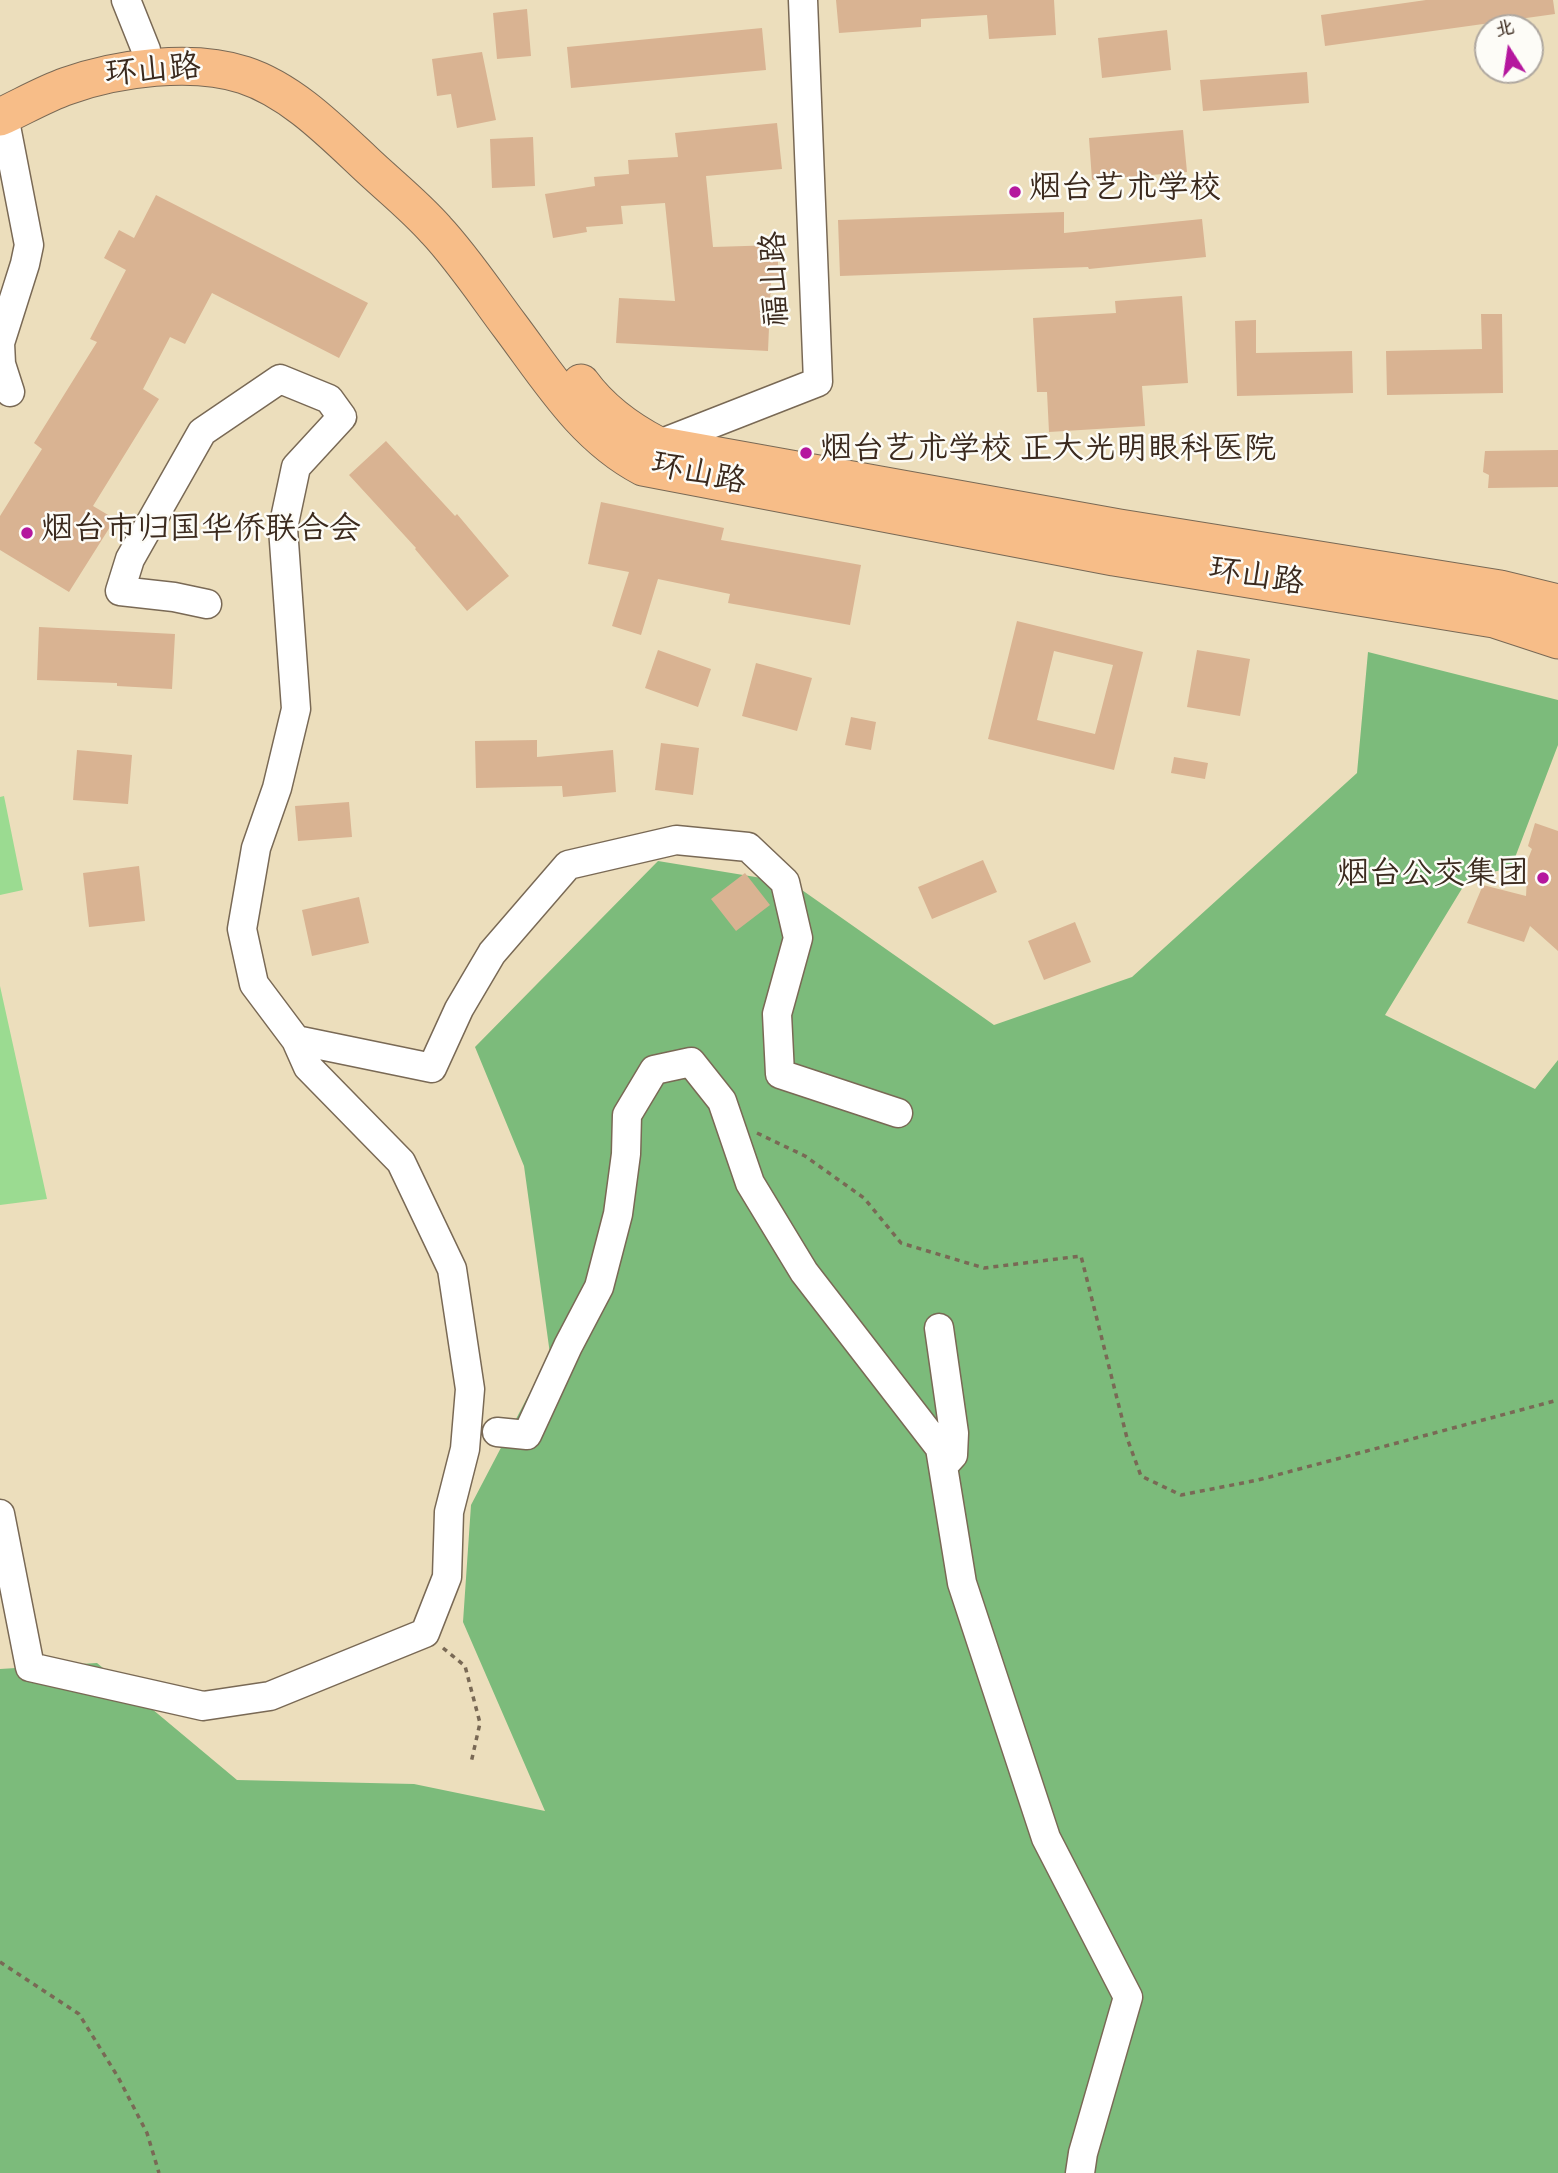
<!DOCTYPE html>
<html>
<head>
<meta charset="utf-8">
<style>
  body { margin:0 }
  #map { position:relative; width:1558px; height:2173px; overflow:hidden; background:#ecdebc; font-family:"Indie Flower","LXGW WenKai TC",sans-serif }
  canvas { display:block }
  .north { position:absolute; left:1474px; top:14px; width:70px; height:70px; box-sizing:border-box; background:#fdfcf7; border:2px solid #afa8a0; border-radius:50%; rotate:348deg; font-size:19px; font-weight:700; line-height:28px; text-align:center; color:#3b2a1e }
  .north::after { content:''; display:block; margin:auto; width:24px; height:32px; background:#b5179e; clip-path:polygon(50% 0,100% 100%,50% 72%,0 100%) }
</style>
</head>
<body>
<div id="map">
<canvas width="1558" height="2173"></canvas>
<div class="north">北</div>
</div>
<script>
const ctx = document.querySelector('canvas').getContext('2d');
ctx.lineJoin = 'round';
function fill(path, color) {
  ctx.fillStyle = color;
  ctx.fill(path, 'evenodd');
}
function trace(path, color, width, dash) {
  ctx.strokeStyle = color;
  ctx.lineWidth = width;
  ctx.lineCap = dash ? 'butt' : 'round';
  ctx.setLineDash(dash || []);
  ctx.stroke(path);
}
function drawText(font, color, halo, rows, align = 'center') {
  ctx.font = font + ' "Indie Flower","LXGW WenKai TC",sans-serif';
  ctx.lineWidth = 5;
  ctx.setLineDash([]);
  ctx.textBaseline = 'middle';
  ctx.strokeStyle = halo;
  ctx.fillStyle = color;
  for (const [text, x, y, turn = 0] of rows) {
    ctx.save();
    ctx.translate(x, y);
    ctx.rotate((+turn || 0) * Math.PI / 180);
    ctx.textAlign = isNaN(turn) ? turn : align;
    if (halo) ctx.strokeText(text, 0, 0);
    ctx.fillText(text, 0, 0);
    ctx.restore();
  }
}
const green = new Path2D(`
  M4,796l19,94 -23,5v-98z
  M0,986l47,213 -47,6z`);
const forest = new Path2D(`
  M1368,652l190,48v45l-47,123 -42,9 -84,138 150,74 23,-29v1113h-1558v-504l97,-6 140,117 177,4 131,27 -82,-189 8,-117 79,-151 -26,-188 -49,-119 183,-186 134,22 202,142 138,-48 225,-204z`);
const building = new Path2D(`
  M836,0h218l2,35 -67,4 -2,-24 -66,4v8l-82,6z
  M1426,0h127l2,14 -230,32 -4,-31z
  M527,9l4,47 -34,3 -4,-46z
  M762,28l4,42 -195,18 -4,-41z
  M1167,30l4,40 -69,8 -4,-40z
  M482,52l14,68 -39,8 -6,-34 -14,2 -5,-37z
  M1307,72l2,31 -106,8 -3,-31z
  M777,123l5,46 -76,7 7,71 64,-2 2,36h-8l-3,70 -152,-8 3,-45 56,3 -10,-98 -44,3 2,18 -37,3 1,5 -34,6 -8,-44 50,-8 -1,-9 35,-3 -1,-14 50,-3 -3,-24z
  M1183,130l4,42 -95,8 -3,-42z
  M533,137l2,49 -43,2 -2,-49z
  M156,195l212,108 -29,55 -127,-65 -27,51 -15,-7 -27,52 16,10 -66,107 22,13 -46,73 -69,-42v-34l42,-67 -8,-6 63,-101 -7,-3 36,-69 -22,-12 15,-28 15,8z
  M1064,212v21l138,-14 4,38 -117,12 -1,-2 -248,9 -2,-56z
  M1182,296l6,87 -46,3 3,40 -96,6 -2,-40h-10l-4,-74 83,-5 -1,-12z
  M1481,314h21l1,79 -116,2 -1,-44 96,-2z
  M1256,320v33l96,-2 1,42 -116,3 -2,-75z
  M386,441l69,75 2,-2 52,62 -42,35 -52,-62 1,-1 -67,-73z
  M1558,450v37l-70,1 1,-13 -6,-3 2,-21z
  M601,502l123,26 -3,12 140,25 -11,60 -122,-22 2,-9 -72,-15 -17,56 -29,-9 17,-54 -41,-8z
  M1017,621l126,31 -29,118 -126,-31zM1054,651l59,14 -18,69 -58,-14z
  M39,627l136,7 -3,55 -55,-3v-3l-80,-3z
  M658,650l53,19 -13,38 -53,-19z
  M1197,650l53,9 -10,57 -53,-9z
  M756,663l56,15 -15,53 -55,-15z
  M851,717l25,5 -5,28 -26,-5z
  M537,740v17l76,-7 3,42 -53,5 -1,-11 -86,2 -1,-47z
  M661,743l38,5 -6,47 -38,-5z
  M77,750l55,5 -4,49 -55,-4z
  M1174,757l34,6 -3,16 -34,-6z
  M349,802l3,35 -54,4 -3,-35z
  M1535,823l23,8v120l-28,-25 -6,16 -57,-19 16,-38 43,11 2,-37 4,-10 -4,-3z
  M983,860l14,32 -65,27 -14,-32z
  M139,866l6,55 -56,6 -6,-54z
  M745,873l25,32 -34,26 -25,-32z
  M359,897l10,46 -57,13 -10,-46z
  M1075,922l16,40 -47,18 -16,-39z`);
const path = new Path2D(`
  M757,1133l48,23 59,42 37,45 83,25 97,-12 46,182 14,38 40,19 77,-15 300,-80
  M443,1648l22,18 15,57 -9,40
  M0,1962l79,52 39,63 29,56 12,40`);
const minor = new Path2D(`
  M126,0l20,50 2,19
  M4,116l25,129 -4,19 -25,79 1,21 9,28
  M657,445l161,-63 -15,-382
  M296,1040l136,28 27,-59 33,-56 76,-88 108,-25 72,7 37,35 13,56 -21,76 3,60 118,39
  M939,1328l15,105 -1,22 -10,11
  M497,1432l30,3 41,-89 31,-59 19,-73 8,-60 1,-39 27,-45 37,-8 31,39 28,82 54,89 136,176 22,135 84,255 82,159 -45,156 -3,20
  M0,1514l30,153 173,39 67,-10 155,-63 22,-56 2,-65 16,-63 5,-60 -18,-120 -51,-107 -93,-95 -12,-27 -42,-56 -12,-55 14,-81 21,-60 19,-79 -13,-181 13,-61 46,-50 -13,-18 -49,-20 -78,53 -72,127 -10,32 54,6 33,7`);
const major = new Path2D(`
  M0,117c22,-10 44,-23 67,-31 50,-18 126,-28 177,-11 46,15 85,54 119,86 24,23 51,44 73,69 27,29 50,64 74,96 39,52 74,110 133,141l471,90 380,62 64,21
  M581,383c19,26 47,47 76,62l462,83 381,61 58,14`);
const markers = [
  [1015,192,7,"#b5179e"],
  [806,453,7,"#b5179e"],
  [27,533,7,"#b5179e"],
  [1543,878,7,"#b5179e"]
];
const streetNames = [
  ["环山路",153,74,-5],
  ["福山路",779,279,-92],
  ["环山路",698,477,12],
  ["环山路",1256,580,9]
];
const poiNames = [
  ["烟台艺术学校",1029,192],
  ["烟台艺术学校 正大光明眼科医院",820,453],
  ["烟台市归国华侨联合会",41,533],
  ["烟台公交集团",1529,878,"right"]
];
fill(green, '#9bdb91');
fill(forest, '#7cbb7b');
fill(building, '#d9b392');
trace(minor, '#796955', 31);
trace(major, '#796955', 39);
trace(path, '#796955', 3.5, [5, 5]);
trace(minor, '#fff', 28);
trace(major, '#f7bd88', 37);
for (const [x, y, r, color] of markers) {
  const dot = new Path2D();
  dot.arc(x, y, r, 0, 2 * Math.PI);
  ctx.fillStyle = color;
  ctx.fill(dot);
  trace(dot, '#fdfcf7', 2.5);
}
drawText('32px', '#3b2a1e', '#fdfcf7', streetNames);
drawText('32px', '#3b2a1e', '#fdfcf7', poiNames, 'left');
</script>
</body>
</html>
